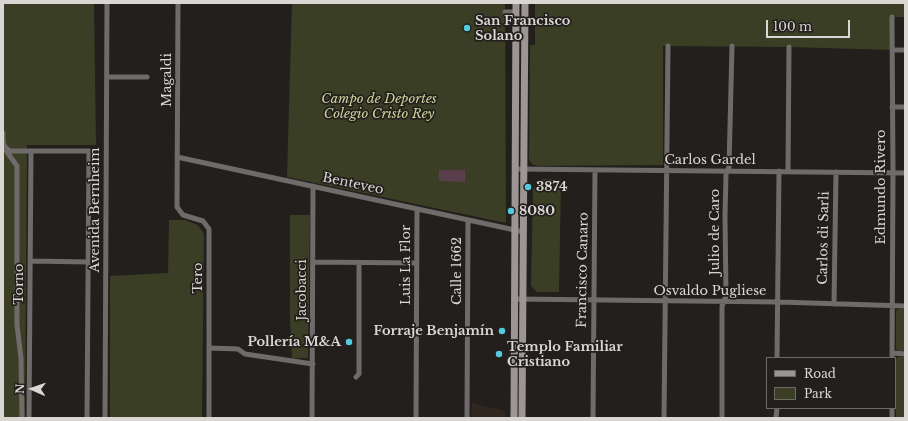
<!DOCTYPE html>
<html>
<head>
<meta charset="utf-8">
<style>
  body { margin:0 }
  #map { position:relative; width:908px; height:421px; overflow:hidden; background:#231f1c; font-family:"Libre Baskerville",serif }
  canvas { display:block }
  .frame { position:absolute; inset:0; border:4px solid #d9d6d4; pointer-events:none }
  .legend { position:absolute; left:766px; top:357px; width:130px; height:52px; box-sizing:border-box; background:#231f1c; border:1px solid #6c6866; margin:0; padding:5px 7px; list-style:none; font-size:12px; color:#d9d6d4 }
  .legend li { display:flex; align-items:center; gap:8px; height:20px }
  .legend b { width:20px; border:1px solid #6c6866 }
  .north { position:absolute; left:12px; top:369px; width:40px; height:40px; -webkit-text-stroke:3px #231f1c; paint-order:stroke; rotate:272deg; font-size:11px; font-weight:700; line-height:16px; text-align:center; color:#d9d6d4 }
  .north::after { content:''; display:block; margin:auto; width:14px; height:18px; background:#d9d6d4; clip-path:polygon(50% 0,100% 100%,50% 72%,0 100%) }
  .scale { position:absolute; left:766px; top:20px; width:84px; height:18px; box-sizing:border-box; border:2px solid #d9d6d4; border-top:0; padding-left:5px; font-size:12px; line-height:14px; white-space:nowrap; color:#d9d6d4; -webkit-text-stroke:3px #231f1c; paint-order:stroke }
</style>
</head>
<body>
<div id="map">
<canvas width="908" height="421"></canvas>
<div class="frame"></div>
<ul class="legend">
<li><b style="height:5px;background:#9b9695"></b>Road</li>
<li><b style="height:11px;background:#3a3e25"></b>Park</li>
</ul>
<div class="north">N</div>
<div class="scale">100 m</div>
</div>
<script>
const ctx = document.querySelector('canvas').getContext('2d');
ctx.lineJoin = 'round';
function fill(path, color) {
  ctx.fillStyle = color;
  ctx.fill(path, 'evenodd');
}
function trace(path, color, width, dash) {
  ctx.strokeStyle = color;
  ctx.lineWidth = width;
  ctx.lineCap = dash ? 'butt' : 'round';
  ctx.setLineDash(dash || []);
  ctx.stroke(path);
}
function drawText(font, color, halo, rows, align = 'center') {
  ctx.font = font + ' "Libre Baskerville",serif';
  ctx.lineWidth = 3.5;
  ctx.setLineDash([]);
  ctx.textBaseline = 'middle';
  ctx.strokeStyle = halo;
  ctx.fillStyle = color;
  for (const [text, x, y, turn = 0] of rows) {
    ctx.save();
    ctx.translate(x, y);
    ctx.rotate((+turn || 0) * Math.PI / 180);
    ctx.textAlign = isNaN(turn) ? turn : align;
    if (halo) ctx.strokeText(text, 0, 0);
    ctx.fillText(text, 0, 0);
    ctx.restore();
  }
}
const built = new Path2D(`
  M472,403l33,8v7h-34z`);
const green = new Path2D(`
  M3,3h91l2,142h-69l-2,273h-22z
  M292,3h213l1,220 -219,-46z
  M535,3h370v14h-13l1,33 -104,-3 -126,-1v119l-125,1c-5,-1 -7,-2 -9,-7l1,-114h5z
  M542,179h19l-2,113h-22l-6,-6 2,-97z
  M290,215h20l-2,143h-16l-2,-38z
  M169,220h16l13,5 6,9 -2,184h-92v-142l58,-3z
  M898,309h7v42h-7l-2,-2v-38z
  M898,357h7v61h-9v-59z`);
const water = new Path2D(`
  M439,170h26v12l-26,-1z`);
const street = new Path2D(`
  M178,3l-1,204 6,8 20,6 6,8v189
  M505,12h11
  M892,17l1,155 -1,186
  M893,50h12
  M107,77h40
  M892,107h13
  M3,133c0,8 -1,14 7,18h79l-2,267
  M5,149l12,17v159l4,33 1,60
  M177,157l347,75
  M515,169l390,4
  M788,172l1,-125
  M30,261l58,1
  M313,262l104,1
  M514,299l265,3 126,4
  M834,304l2,-132
  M209,348l29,1 7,5 68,10
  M892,353l13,1
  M777,358l2,-187
  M356,377l3,-3v-111
  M29,418l2,-267
  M105,418l2,-415
  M312,418l1,-232
  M416,418l1,-209
  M467,418l1,-198
  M593,418l2,-248
  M664,418l4,-372
  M722,418v-112l4,-10 -1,-80 1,-42 3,-7 3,-121
  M776,418l1,-10
  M892,418v-10`);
const secondary = new Path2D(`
  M514,418l2,-415
  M522,418l3,-415`);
const markers = [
  [467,28,4,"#54cadd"],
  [528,187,4,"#54cadd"],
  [511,211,4,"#54cadd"],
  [502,331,4,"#54cadd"],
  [349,342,4,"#54cadd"],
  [499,354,4,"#54cadd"]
];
const poiNames = [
  ["San Francisco",475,21],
  ["Solano",475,36],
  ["3874",536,187],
  ["8080",519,211],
  ["Forraje Benjamín",494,331,"right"],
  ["Pollería M&A",341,342,"right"],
  ["Templo Familiar",507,347],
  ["Cristiano",507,362]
];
const streetNames = [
  ["Magaldi",167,80,-90],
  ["Carlos Gardel",710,160],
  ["Benteveo",353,184,12],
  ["Edmundo Rivero",881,187,-90],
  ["Avenida Bernheim",95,210,-90],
  ["Julio de Caro",715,232,-90],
  ["Carlos di Sarli",824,238,-89],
  ["Luis La Flor",406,265,-90],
  ["Francisco Canaro",583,270,-89],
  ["Calle 1662",457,271,-90],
  ["Tero",198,278,-90],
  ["Torno",19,284,-90],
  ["Jacobacci",302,290,-90],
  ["Osvaldo Pugliese",710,291]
];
const parkNames = [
  ["Campo de Deportes",379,99],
  ["Colegio Cristo Rey",379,114]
];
fill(built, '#312721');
fill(green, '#3a3e25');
fill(water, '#5b3e4c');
trace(street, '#6e6b6a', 5);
trace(secondary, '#9b9695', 7);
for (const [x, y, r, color] of markers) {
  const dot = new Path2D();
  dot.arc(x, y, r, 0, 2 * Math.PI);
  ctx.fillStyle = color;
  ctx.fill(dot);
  trace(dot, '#231f1c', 1.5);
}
drawText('bold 13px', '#d9d6d4', '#231f1c', poiNames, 'left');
drawText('13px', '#d9d6d4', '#231f1c', streetNames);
drawText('italic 13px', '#ccd59c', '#231f1c', parkNames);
</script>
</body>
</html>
